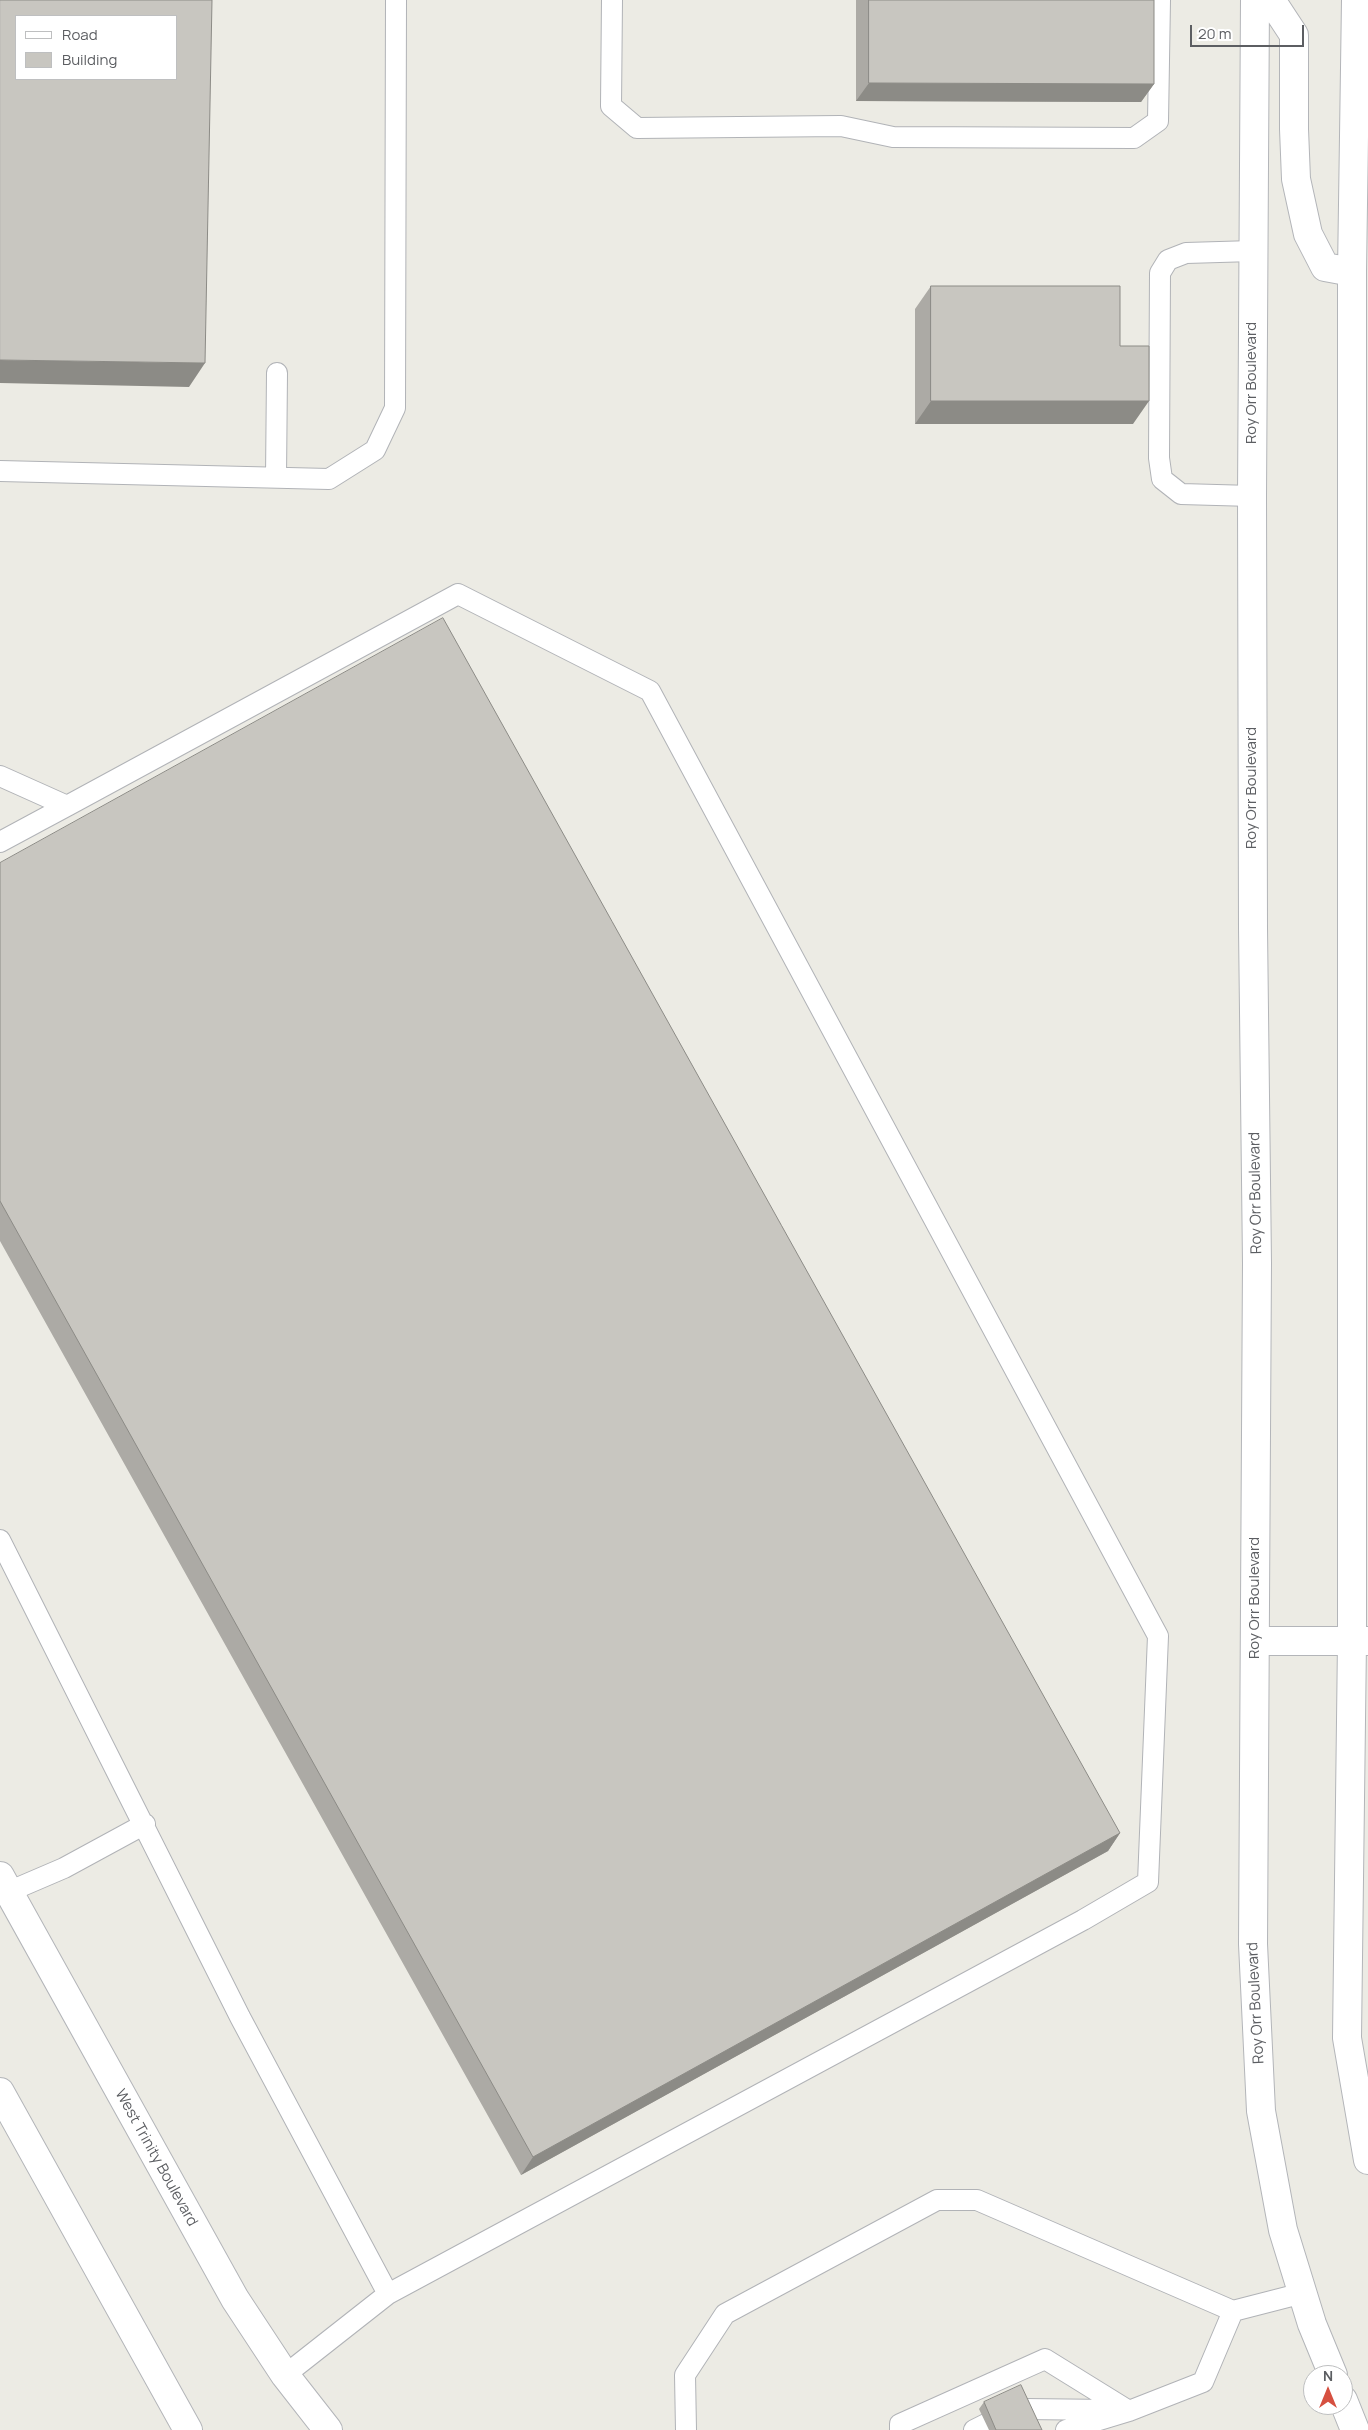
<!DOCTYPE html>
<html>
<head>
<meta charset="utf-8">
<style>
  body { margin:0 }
  #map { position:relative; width:1368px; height:2430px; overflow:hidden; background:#ecebe4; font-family:Manrope,sans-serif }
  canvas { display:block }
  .legend { position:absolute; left:15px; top:15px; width:162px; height:65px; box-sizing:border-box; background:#fff; border:1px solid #bebfc0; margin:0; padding:6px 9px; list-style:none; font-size:15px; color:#5c5e62 }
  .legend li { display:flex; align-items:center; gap:10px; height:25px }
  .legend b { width:25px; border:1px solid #bebfc0 }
  .north { position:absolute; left:1303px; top:2365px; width:50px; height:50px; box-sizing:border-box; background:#fff; border:1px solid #bebfc0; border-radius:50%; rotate:0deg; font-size:14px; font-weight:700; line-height:20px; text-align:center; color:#5c5e62 }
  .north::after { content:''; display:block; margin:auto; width:18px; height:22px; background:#d65040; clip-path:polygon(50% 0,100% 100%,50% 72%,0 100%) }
  .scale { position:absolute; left:1190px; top:25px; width:114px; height:22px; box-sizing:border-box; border:2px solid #5c5e62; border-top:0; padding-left:6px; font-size:15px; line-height:18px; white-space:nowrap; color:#5c5e62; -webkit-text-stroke:4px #fff; paint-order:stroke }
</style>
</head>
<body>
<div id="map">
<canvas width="1368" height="2430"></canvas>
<ul class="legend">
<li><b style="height:6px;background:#fff"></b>Road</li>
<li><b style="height:14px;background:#c8c6c0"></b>Building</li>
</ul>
<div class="north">N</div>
<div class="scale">20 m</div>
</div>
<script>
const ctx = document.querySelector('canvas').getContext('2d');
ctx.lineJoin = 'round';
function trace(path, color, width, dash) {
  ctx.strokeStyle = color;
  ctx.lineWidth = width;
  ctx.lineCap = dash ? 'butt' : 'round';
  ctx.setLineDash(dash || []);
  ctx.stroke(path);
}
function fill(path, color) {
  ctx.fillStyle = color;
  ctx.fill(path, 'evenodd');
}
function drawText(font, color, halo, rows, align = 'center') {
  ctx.font = font + ' Manrope,sans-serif';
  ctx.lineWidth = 5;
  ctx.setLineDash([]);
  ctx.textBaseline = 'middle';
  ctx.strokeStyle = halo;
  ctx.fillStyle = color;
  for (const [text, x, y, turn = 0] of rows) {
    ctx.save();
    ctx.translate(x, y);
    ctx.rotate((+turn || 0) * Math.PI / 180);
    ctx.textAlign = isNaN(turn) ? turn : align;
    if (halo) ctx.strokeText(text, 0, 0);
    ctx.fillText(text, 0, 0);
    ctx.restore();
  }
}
const service = new Path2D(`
  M612,0l-1,106 26,22 204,-2 52,11 241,1 24,-17 2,-121
  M0,471l329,8 46,-29 20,-42 1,-408
  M276,477l1,-104
  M1252,496l-71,-2 -19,-15 -3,-21 1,-185 8,-13 18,-7 67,-2
  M0,776l67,30 391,-212 192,97 508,945 -10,246 -65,38 -695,374 -103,81
  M0,842l67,-36
  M0,1540l240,477 148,277
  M8,1892l56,-24 81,-44
  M1025,2409l85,1
  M686,2430l-1,-55 40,-61 212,-114h40l256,111 70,-18
  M900,2430v-6l145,-65 84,52
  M974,2430l12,-6
  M1066,2430l63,-19 74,-29 30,-71`);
const secondary = new Path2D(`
  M1255,0l-3,496 1,432 4,335 -4,681 8,167 22,119 29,94 21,51
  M1271,0l23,35v94l2,50 12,55 17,33 27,5
  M1356,0l-4,272v1369l-5,397 21,122
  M1255,1641h113
  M0,1876l235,423 50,76 43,55
  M0,2092l188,338
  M1343,2400l12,30`);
const wall = new Path2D(`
  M856,0h298v84l-13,18 -285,-1z
  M931,286l189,60 13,78h-218v-115z
  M0,863l1120,970 -12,18 -587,324 -521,-934z
  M984,2402l58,28h-53l-10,-21z`);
const shadedWall = new Path2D(`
  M869,83l285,1 -13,18 -285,-1z
  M0,360l205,3 -16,24 -189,-4z
  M931,401h218l-16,23h-218z
  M1120,1833l-12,18 -587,324 12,-18z`);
const building = new Path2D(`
  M0,0h212l-7,363 -205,-3zM16,16h160v63h-160z
  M869,0h285v84l-285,-1z
  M931,286h189v60h29v55h-218z
  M443,618l677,1215 -587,324 -533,-956v-338z
  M1021,2385l21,45h-46l-12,-28z`);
const streetNames = [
  ["Roy Orr Boulevard",1252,383,-90],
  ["Roy Orr Boulevard",1252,788,-90],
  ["Roy Orr Boulevard",1256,1193,-91],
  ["Roy Orr Boulevard",1255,1598,-90],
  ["Roy Orr Boulevard",1256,2003,-93],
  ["West Trinity Boulevard",156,2158,61]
];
trace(service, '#b1b3b7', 22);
trace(secondary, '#b3b5b9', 30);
trace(service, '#fff', 20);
trace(secondary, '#fff', 28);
fill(wall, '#acaaa5');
fill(shadedWall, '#8c8b86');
fill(building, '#c8c6c0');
trace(building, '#8c8b86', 1);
drawText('15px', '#5c5e62', '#fff', streetNames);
</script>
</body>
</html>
